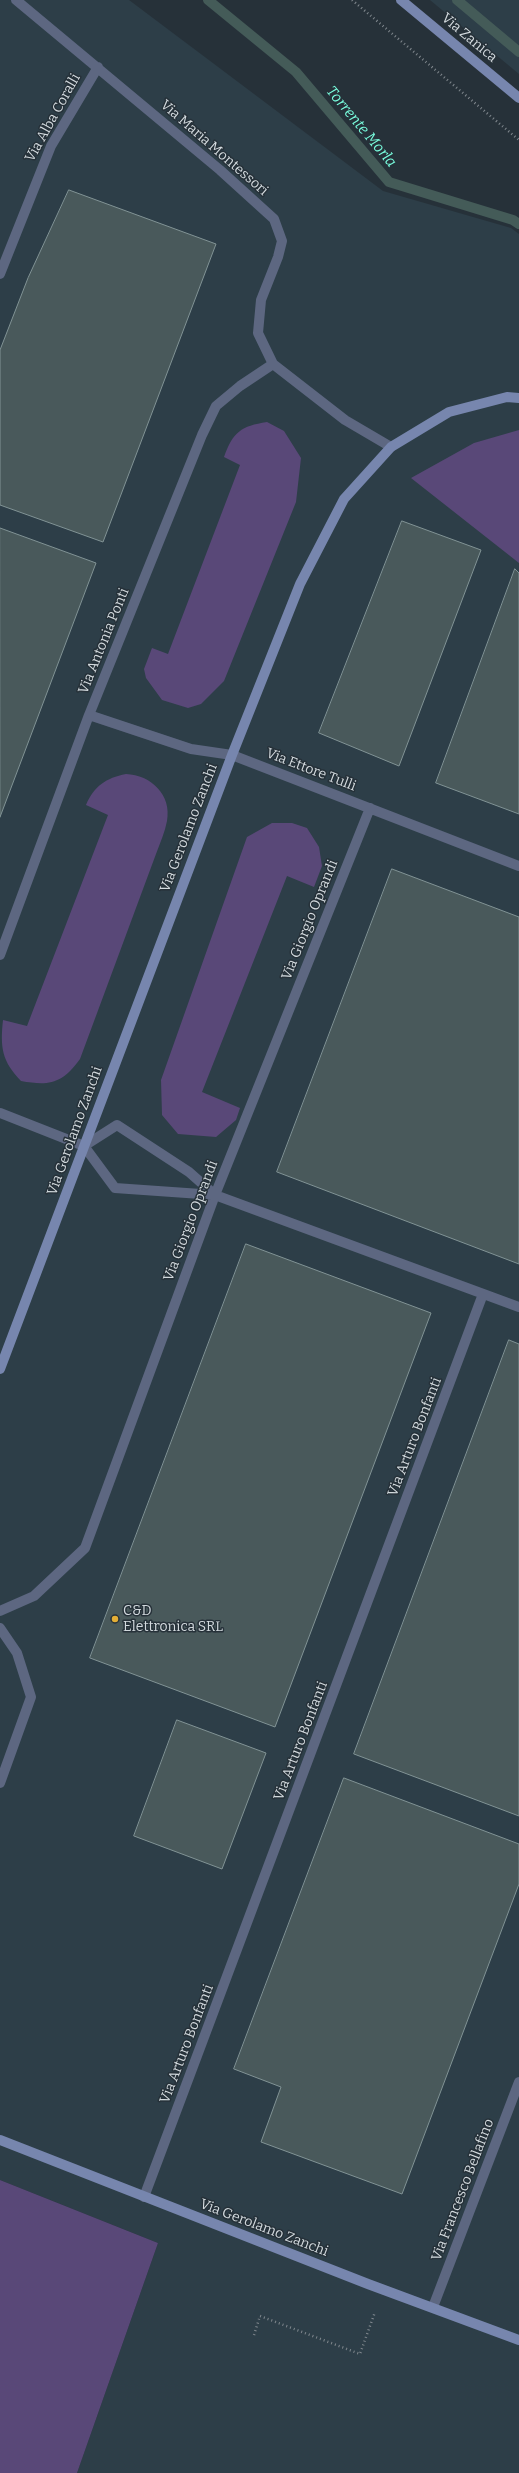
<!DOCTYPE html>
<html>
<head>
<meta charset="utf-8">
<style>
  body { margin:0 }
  canvas { display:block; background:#263139 }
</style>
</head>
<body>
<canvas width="519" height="2473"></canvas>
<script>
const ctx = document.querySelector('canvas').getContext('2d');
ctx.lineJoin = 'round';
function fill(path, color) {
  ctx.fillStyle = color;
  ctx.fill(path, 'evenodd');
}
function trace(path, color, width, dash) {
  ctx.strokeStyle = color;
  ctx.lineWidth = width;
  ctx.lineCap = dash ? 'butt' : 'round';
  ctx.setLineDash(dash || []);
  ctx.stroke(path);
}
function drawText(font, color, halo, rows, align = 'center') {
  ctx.font = font + ' Bitter,serif';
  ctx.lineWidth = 3;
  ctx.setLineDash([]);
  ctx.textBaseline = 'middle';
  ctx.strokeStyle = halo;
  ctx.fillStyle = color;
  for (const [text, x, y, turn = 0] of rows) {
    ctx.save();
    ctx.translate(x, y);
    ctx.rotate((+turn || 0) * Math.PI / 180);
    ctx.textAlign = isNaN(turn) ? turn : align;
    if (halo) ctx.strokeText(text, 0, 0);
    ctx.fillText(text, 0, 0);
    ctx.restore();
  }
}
const built = new Path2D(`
  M0,0h129l254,191 128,37 8,6v2239h-442l81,-230 -158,-63z
  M430,0h89v74z`);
const green = new Path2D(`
  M267,422l17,9 17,27 -5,44 -72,179 -23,23 -13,4 -26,-8 -16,-22 -2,-9 8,-21 16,6 72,-189 -16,-8c9,-25 17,-31 43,-35z
  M519,430v133l-108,-85 63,-35z
  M126,774c25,1 46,21 41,47 -2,11 -7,22 -11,33l-76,205c-18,25 -31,27 -59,22 -19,-20 -21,-33 -18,-61l24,6 81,-211 -22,-10c8,-19 20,-27 40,-31z
  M272,823h20l15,5 12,19 3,19 -8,21 -27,-11 -85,216 38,16 -4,12 -20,17 -38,-3 -16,-19 -1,-35 86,-243z
  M0,2180l158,63 -81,230h-77z`);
const stream = new Path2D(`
  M208,0l88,72 93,110 124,38 6,4
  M457,0l62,52`);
const building = new Path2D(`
  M69,190l147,54 -113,298 -103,-37v-155l28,-72z
  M402,521l79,29 -82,216 -80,-33z
  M0,528l96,35 -96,254z
  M515,569l4,4v241l-83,-31z
  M392,869l127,48v347l-242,-92z
  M246,1244l185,69 -156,414 -185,-69z
  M509,1340l10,4v472l-165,-62z
  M177,1720l89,33 -44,116 -88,-33z
  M344,1778l175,66v40l-117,310 -141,-52 20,-55 -47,-18z`);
const path = new Path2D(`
  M352,0l167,140
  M254,2335l6,-19 100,38 15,-42`);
const street = new Path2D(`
  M16,0l204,170 54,49 8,22 -4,16 -17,43 -3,33 15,31 72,56 46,27
  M0,274l51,-128 47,-79
  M89,715l102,34 41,6 287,111
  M0,955l89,-240 113,-280 14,-29 24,-20 33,-22
  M0,1113l84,33 31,42 100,7 304,112
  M84,1146l33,-21 72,47 26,23
  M0,1611l34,-15 51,-48 130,-353 155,-387
  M0,1628l17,25 14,44 -31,86
  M144,2197l339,-903
  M433,2307l86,-225`);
const secondary = new Path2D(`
  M401,0l118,98
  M0,1369l232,-614 68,-171 44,-85 47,-52 58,-35 58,-15 12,1
  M0,2140l368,144 151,56`);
const markers = [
  [115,1619,4,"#e4ae35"]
];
const streetNames = [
  ["Via Zanica",469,38,40],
  ["Via Alba Coralli",53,118,-61],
  ["Via Maria Montessori",214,148,41],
  ["Via Antonia Ponti",104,641,-68],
  ["Via Ettore Tulli",311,770,21],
  ["Via Gerolamo Zanchi",189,828,-69],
  ["Via Giorgio Oprandi",310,920,-68],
  ["Via Gerolamo Zanchi",75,1131,-70],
  ["Via Giorgio Oprandi",191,1221,-69],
  ["Via Arturo Bonfanti",415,1437,-69],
  ["Via Arturo Bonfanti",301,1741,-69],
  ["Via Arturo Bonfanti",187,2044,-69],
  ["Via Francesco Bellafino",463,2190,-69],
  ["Via Gerolamo Zanchi",264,2228,21]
];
const poiNames = [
  ["C&D",123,1611],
  ["Elettronica SRL",123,1627]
];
const waterNames = [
  ["Torrente Morla",361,127,50]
];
fill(built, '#2d3e48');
fill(green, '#594878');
trace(stream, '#445b58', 10);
fill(building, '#49595b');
trace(building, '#819395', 1);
trace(path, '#80888e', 2.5, [1, 3]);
trace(street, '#5d6781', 10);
trace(secondary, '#7786ae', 10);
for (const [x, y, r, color] of markers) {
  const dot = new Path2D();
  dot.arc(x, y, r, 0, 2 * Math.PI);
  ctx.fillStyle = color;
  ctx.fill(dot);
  trace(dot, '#263139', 1.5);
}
drawText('14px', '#d3dade', '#263139', streetNames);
drawText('14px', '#d3dade', '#263139', poiNames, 'left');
drawText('italic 15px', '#78fbdc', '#263139', waterNames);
</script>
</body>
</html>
